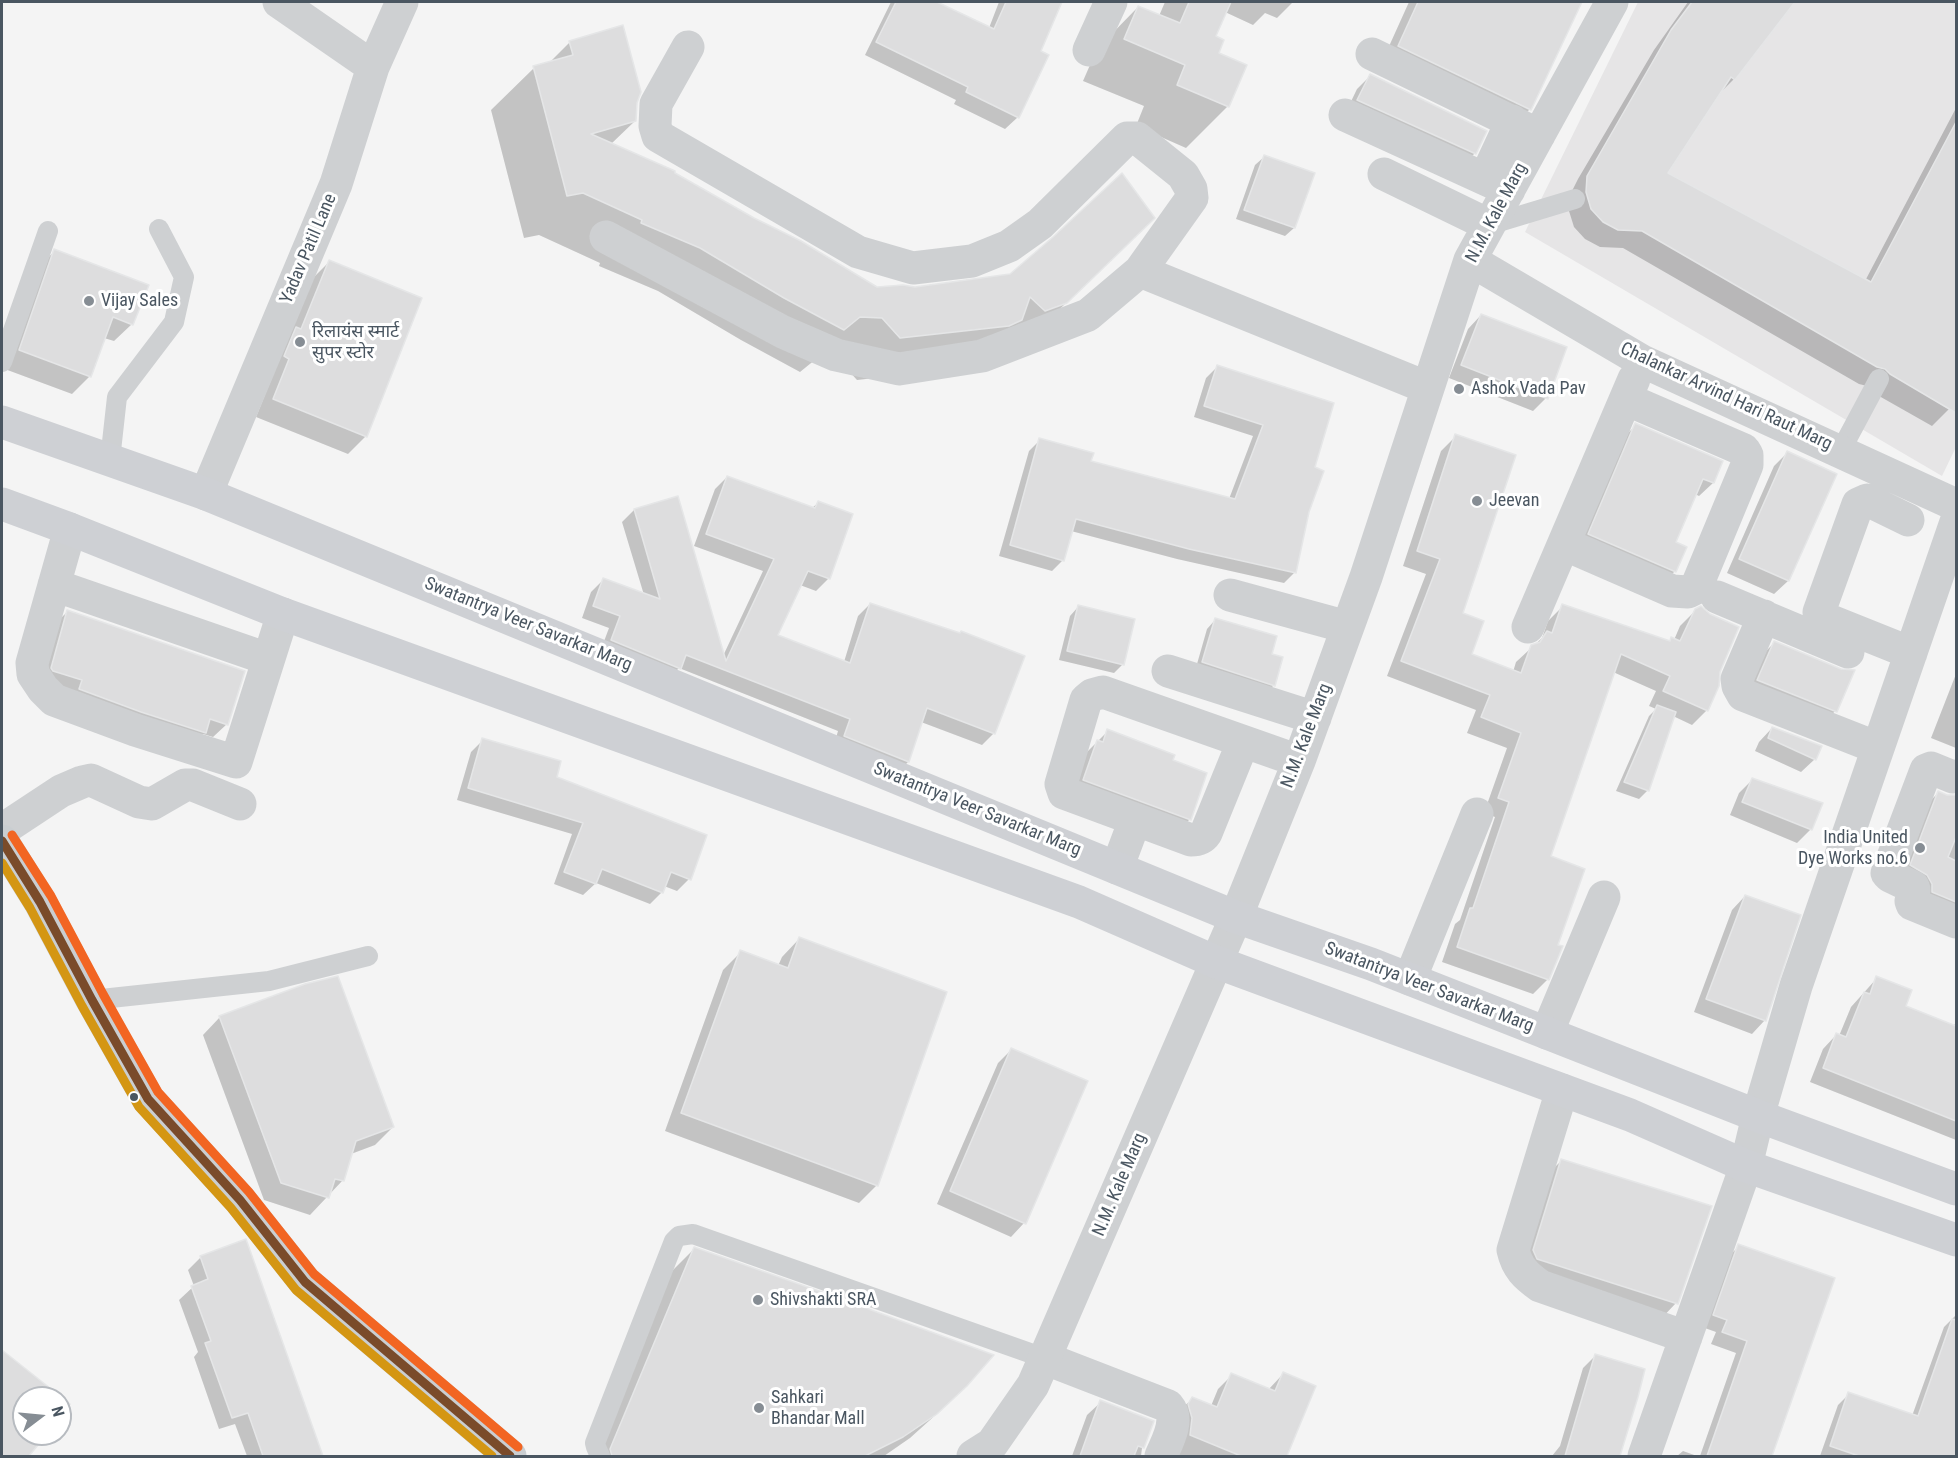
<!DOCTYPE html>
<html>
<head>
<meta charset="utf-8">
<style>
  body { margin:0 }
  #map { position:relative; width:1958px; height:1458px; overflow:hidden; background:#f4f4f4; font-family:"Roboto Condensed",sans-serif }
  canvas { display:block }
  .frame { position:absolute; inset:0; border:3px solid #4a5661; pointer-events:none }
  .north { position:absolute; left:12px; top:1386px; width:60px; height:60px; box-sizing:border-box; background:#fff; border:2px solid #b7bbc0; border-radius:50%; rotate:74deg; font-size:16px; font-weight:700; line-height:24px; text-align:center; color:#4a5661 }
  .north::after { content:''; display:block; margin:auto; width:21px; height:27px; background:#868d94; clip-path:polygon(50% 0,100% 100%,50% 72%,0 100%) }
</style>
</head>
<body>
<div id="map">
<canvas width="1958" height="1458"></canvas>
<div class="frame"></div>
<div class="north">N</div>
</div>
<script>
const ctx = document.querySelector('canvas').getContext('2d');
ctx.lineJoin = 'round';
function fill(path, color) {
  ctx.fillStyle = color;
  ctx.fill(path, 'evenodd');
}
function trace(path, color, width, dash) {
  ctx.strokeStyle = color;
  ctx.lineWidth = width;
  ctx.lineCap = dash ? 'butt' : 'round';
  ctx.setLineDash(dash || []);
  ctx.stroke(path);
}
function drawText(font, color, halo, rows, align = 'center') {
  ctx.font = font + ' "Roboto Condensed","Noto Sans Devanagari",sans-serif';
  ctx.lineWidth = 6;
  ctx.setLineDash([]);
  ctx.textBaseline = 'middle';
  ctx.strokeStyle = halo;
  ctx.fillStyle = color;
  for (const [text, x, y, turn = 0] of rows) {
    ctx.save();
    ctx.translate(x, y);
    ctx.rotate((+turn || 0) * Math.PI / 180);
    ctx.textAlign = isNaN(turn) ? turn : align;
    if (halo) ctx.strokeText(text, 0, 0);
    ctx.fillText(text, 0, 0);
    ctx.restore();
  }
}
const education = new Path2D(`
  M1638,2h318v445l-14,29 -417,-244z`);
const shadow = new Path2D(`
  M891,2h43l55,26 10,-26h56l5,1 -21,49 -21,65 -13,12 -51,-25 2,-4 -91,-45z
  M1165,2h128l-16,16 -12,-5 -12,12 -28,-13 -11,25 14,69 -42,42 -50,-22 8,-20 -61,-25 14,-32 41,-42 21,9z
  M1409,2h171l-50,107 -18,18 -131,-63z
  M1688,2h105l-59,77 -18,18 -50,76 199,108 91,-173v287l-7,14 -17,17 -60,-34 -5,-6 -8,-2 -236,-136 -23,-1 -15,-8 -11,-12 -5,-16 1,-16 8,-16 76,-129z
  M570,42l66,60 -1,19 -24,23 265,145 39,-1 195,-28 -87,85 -58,23 -108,12 -18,-20 -23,-1 -16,13 -59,-32 -83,-49 -59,-25 1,-3 -61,-28 -15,3 -33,-128 43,-42 15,-5z
  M1370,76l105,77 -14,14 -116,-53 12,-25z
  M1264,157l30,71 -9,8 -49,-17 19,-54z
  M55,251l77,73 -18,17 -10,-3 -14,38 -18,18 -70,-26 35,-100z
  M329,262l37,174 -18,18 -92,-37 55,-137z
  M1481,315l65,83 -13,13 -84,-33 19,-49z
  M1217,367l96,101 -5,44 -13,60 -11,11 -107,-24 -106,-28 -8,29 -11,11 -53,-15 30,-105 11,-11 50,22 139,37 24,-63 -59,-19 12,-39z
  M1636,425l85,37 -8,21 -14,13 -4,-2 -21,49 1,28 -14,14 -85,-37 46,-109z
  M1456,436l5,178 9,41 43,17 3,-10 26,-24 6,-17 15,-15 106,36 3,-3 2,1 6,-14 16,-16 22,61 -11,39 -15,15 -19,-9 -25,74 -9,9 -23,-8 33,-75 7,-7 -7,-3 7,-15 -43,-19 -64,185 7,89 -8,33 -15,15 -91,-32 13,-38 5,-4 35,-103 -11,-4 23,-65 -40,-15 9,-23 -89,-34 39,-102 -23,-8 38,-115z
  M1787,453l48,21 -47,107 -14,13 -47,-21 47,-107z
  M727,477l85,31 6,-5 33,12 -23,64 -12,12 -16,-6 -24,51 68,26 14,-46 12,-12 124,129 -12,12 -61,-23 -13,40 -12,12 -63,-26 5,-17 -159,-63 -12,12 -67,-28 9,-24 -27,-10 9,-26 12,-12 41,15 -22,-73 12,-12 89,146 40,-85 -69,-25 21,-57z
  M1078,607l45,57 -9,9 -55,-13 11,-44z
  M67,612l160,112 -14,13 -10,-3 -12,11 -151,-61 14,-59z
  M1215,620l55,35 4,30 -9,9 -70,-23 12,-42z
  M1774,643l61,68 -8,9 -78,-31 16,-37z
  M1956,674v74l-25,-10z
  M1772,728l43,31 -14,13 -46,-21 4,-9z
  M1108,731l63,30 19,58 -14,14 -106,-40 14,-38z
  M483,740l72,38 134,101 -12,12 -13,-5 -2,6 -12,12 -54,-21 -13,12 -29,-11 18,-50 -115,-34 14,-48z
  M1752,780l59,49 -14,14 -67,-28 9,-22z
  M1938,793l8,3h10v127l-58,-45 27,-72z
  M1745,896l20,124 -13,14 -58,-22 38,-102z
  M799,939l78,246 -18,18 -194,-72 58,-161 18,-18 37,14 4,-9z
  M1877,978l27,29 49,19 3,-3v117l-146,-58 13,-33 13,-14 3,1 12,-29z
  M220,1017l173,110 -18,18 -24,9 -8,26 -33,35 -46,-15 -61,-165z
  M1011,1050l75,32 -62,141 -13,14 -74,-33 61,-141z
  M1562,1160l114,143 -17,18 -143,-52 28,-91z
  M245,1241l77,215h-75l-12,-32 -16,5 -25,-72 4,-5 -19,-52 15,-14 -6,-16 13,-13z
  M1739,1246l94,33 -62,177h-71l36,-103 -25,-9 5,-12 -14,-5 25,-69z
  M694,1249l246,162 -30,27 -26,18h-291l76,-182z
  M1955,1316h1v140h-136l18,-51 11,-11 63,22 32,-89z
  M2,1352l58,46h-36v36h21l-18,22h-25z
  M1595,1356l49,14 -26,86h-66l8,-10 23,-78z
  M1283,1374l31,13 -29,69h-111l4,-44 14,-13 19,7 7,-17 14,-14 36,15z
  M1101,1402l51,20 -10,26 -1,8h-69l15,-41z
  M1683,1451l14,5h-20z`);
const building = new Path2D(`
  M896,2h41l57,27 12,-27h56l-21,49 8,4 -30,63 -53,-26 2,-5 -92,-45z
  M1189,2h42l-15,34 8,4 -5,13 28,12 -18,42 -52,-22 8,-20 -61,-26 14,-33 42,17z
  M1418,2h164l-51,108 -133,-64z
  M1692,2h103l-60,78 -4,-3 -63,96 203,109 85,-160v291l-66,-39 -5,-5 -8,-2 -235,-136 -24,-1 -15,-8 -12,-13 -5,-17 1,-16 84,-146z
  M623,25l18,67 -4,11 -1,18 -45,13 84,37v2l79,45 47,23 76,46 26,-2 12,2 95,-13 43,-37 69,-64 33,45 -88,85 -22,8 -15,-14 -8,23 -13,6 -109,12 -18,-20 -22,-1 -16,13 -60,-32 -84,-50 -59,-25 1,-3 -59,-27 -16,3 -34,-130 40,-11 -4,-14z
  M1370,74l117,57 -11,23 -119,-54z
  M1264,155l51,18 -20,55 -51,-18z
  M54,249l95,36 -16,40 -20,-8 -22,60 -72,-27z
  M329,260l93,38 -55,139 -94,-38 16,-40 -5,-3 12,-29 5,2z
  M1481,314l86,33 -19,52 -87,-34z
  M1217,365l117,38 -19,64 9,4 -15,41 -13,61 -107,-24 -113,-30 -12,42 -54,-16 29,-107 55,15 -3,8 144,38 28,-74 -59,-19z
  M1635,423l88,38 -9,22 -11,-4 -27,63 11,5 -11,25 -88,-38z
  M1455,434l61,21 -53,158 21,8 -12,33 49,19 10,-28 9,-3 7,-11 5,2 10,-29 108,37 1,-4 9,4 15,-32 6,-3 9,8 29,13 -19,45 -1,14 -11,25 -45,-20 7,-15 -49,-22 -70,202 34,13 -27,76 5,1 -14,34 -92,-33 13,-39h3l36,-106 -11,-4 23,-65 -40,-16 9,-22 -89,-34 39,-102 -23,-8z
  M1787,451l50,23 -48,107 -50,-22z
  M727,476l88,32 3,-7 35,13 -23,65 -22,-8 -30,64 72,28 20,-60 90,30 1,-2 64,25 -30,78 -68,-26 -18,54 -65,-26 6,-17 -164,-64 -5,14 -70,-29 9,-24 -27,-10 10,-28 57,21 -26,-90 44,-13 48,165 48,-102 -68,-25z
  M1078,605l57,14 -11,46 -57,-14z
  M67,610l178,61 -17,54 -18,-6 -4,14 -65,-21 -62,-23 3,-9 -29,-9 -2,-3z
  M1215,618l62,18 -5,18 11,3 -8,29 -73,-24z
  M1774,641l67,28 14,1 -18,42 -80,-32z
  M1657,705l19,7 -27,79 -25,-9z
  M1772,727l50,19 -6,14 -48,-22z
  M1107,729l68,26 -2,5 34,13 -16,47 -108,-40 14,-40 6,2z
  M482,738l79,23 -4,16 150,58 -16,45 -20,-8 -8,21 -61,-24 -6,15 -32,-12 19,-49 -115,-35z
  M1752,778l71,25 -11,27 -70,-28z
  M1938,791l9,4h9v42l-8,20 8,4v41l-24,-10v-8l-5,-9 -17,-10z
  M1745,895l56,20 -35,106 -60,-22z
  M799,937l148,55 -69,194 -197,-73 59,-163 48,18z
  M338,976l56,151 -38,14 -12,40 -9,-2 -6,19 -48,-15 -62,-167 86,-32z
  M1876,976l36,14 -6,16 50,20v95l-133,-53 13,-35 10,4 18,-45 6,2z
  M1011,1048l77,33 -62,143 -76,-33z
  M1561,1159l151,47 -34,98 -141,-45 -4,-9z
  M246,1239l77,217h-60l-15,-43 -16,5 -27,-75 6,-2 -20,-55 17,-7 -8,-23z
  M1738,1244l97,34 -63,178h-65l40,-115 -25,-9 5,-12 -14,-5z
  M694,1247l139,49 161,59 -27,31 -30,28 -34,23 -38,19h-253l-2,-7z
  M1952,1319l4,1v136h-97l-29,-10 18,-54 70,24z
  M2,1350l68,54 -10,13v-19h-36v36h23l-18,22h-27z
  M1595,1354l50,15 -7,28 -18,59h-55z
  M1283,1372l33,14 -29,70h-46l-51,-21 2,-17 -4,-14 4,-7 25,10 14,-34 44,18z
  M1100,1400l54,21 -10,27 -6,-2 -4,10h-54z`);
const service = new Path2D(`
  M1489,225l86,-26
  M2,362l46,-131
  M1840,452l39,-73
  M110,460l7,-63 57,-75 10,-45 -25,-48
  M92,1000l177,-19 99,-25
  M600,1456l-4,-9 -1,-4 79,-202 5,-5 14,-2 351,124`);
const minor = new Path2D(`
  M279,2l94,65
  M688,47l-32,57 -1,22 3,10 200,116 55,16 59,-7 37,-15 31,-22 87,-86h10l46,37 8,14 1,9 -52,73
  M1089,50l22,-48
  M1372,54l167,81
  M1345,115l164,75
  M1384,174l105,51
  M1485,179l27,-58
  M606,237l177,95 53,23 63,14 83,-13 106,-41 52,-44 288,117
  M1470,260l172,101 314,144
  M206,494l130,-310 37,-117 29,-65
  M1908,520l-41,-20 -9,4 -39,108 1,3 6,4 85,34
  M70,529l-38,134 1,11 10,15 11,11 81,30 101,32 47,-148
  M1564,544l108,47 16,1 8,-4 51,-123v-10l-3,-5 -118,-51
  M54,585l214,74
  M1230,595l117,32
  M1717,597l131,55
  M1764,616l-27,63 1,7 5,9 135,53
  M1528,627l106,-248
  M1168,671l147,47
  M1243,742l-37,91c-4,6 -9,7 -15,7l-127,-47 -3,-9 25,-84 6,-5 11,-3 196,69
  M1956,776l-3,1 -22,-9 -5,2 -39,103 3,3 23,11 1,3 -3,11 1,3 44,18
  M2,830l59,-39 21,-9 9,-2 48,22 13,2 33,-19h8l47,19
  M1117,868l18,-48
  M1236,917l63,-156 67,-184 104,-317 142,-258
  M1410,979l67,-165
  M1547,1033l57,-136
  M1562,1090l-49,160c4,18 13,26 27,36l146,51
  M1044,1358l124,48c12,14 -1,36 -7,50
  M1644,1456l102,-290 12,-50 38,-130 160,-464`);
const tertiary = new Path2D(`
  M973,1456l19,-12 41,-59 203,-468`);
const secondary = new Path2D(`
  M2,422l204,72 1030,423 135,47 387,152 198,73
  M2,504l68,25 213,85 796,288 137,60 414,153 116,51 210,74`);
const primary = new Path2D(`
  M2,841l38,61 52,98 56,99 92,101 65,82 205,174`);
const bus1 = new Path2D(`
  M2,841l38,61 52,98 56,99 92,101 65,82 205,174`);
const bus2 = new Path2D(`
  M2,863l28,45 52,98 57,101 92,101 65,82 196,166`);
const bus3 = new Path2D(`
  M12,835l39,61 52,98 55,98 91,100 65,82 204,173`);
const markers = [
  [89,301,6,"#868d94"],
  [300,342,6,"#868d94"],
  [1459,389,6,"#868d94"],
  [1477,501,6,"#868d94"],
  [1920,848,6,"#868d94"],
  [134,1097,5,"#4a5661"],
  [758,1300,6,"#868d94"],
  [759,1408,6,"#868d94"]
];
const streetNames = [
  ["N.M. Kale Marg",1497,213,-62],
  ["Yadav Patil Lane",309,249,-67],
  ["Chalankar Arvind Hari Raut Marg",1726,397,25],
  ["Swatantrya Veer Savarkar Marg",528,625,22],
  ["N.M. Kale Marg",1307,736,-69],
  ["Swatantrya Veer Savarkar Marg",977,810,22],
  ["Swatantrya Veer Savarkar Marg",1429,988,21],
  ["N.M. Kale Marg",1120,1185,-67]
];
const poiNames = [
  ["Vijay Sales",101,301],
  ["रिलायंस स्मार्ट",312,332],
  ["सुपर स्टोर",312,353],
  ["Ashok Vada Pav",1471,389],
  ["Jeevan",1489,501],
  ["India United",1908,838,"right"],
  ["Dye Works no.6",1908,859,"right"],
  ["Shivshakti SRA",770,1300],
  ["Sahkari",771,1398],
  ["Bhandar Mall",771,1419]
];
fill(education, '#e6e5e6');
fill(shadow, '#0003');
fill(building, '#ddddde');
trace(building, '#e5e6e7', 1.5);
trace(service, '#ced0d2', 20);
trace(minor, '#ced0d2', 33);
trace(tertiary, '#ced0d2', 33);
trace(secondary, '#ced0d4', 33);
trace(primary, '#caced1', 33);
trace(bus1, '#7a4b2a', 9);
trace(bus2, '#d49613', 9);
trace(bus3, '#f26522', 9);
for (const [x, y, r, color] of markers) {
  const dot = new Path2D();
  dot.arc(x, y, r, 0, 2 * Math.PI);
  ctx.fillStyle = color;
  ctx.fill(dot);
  trace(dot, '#fff', 2);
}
drawText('18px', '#4a5661', '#fff', streetNames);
drawText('18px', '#4a5661', '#fff', poiNames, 'left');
</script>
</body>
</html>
